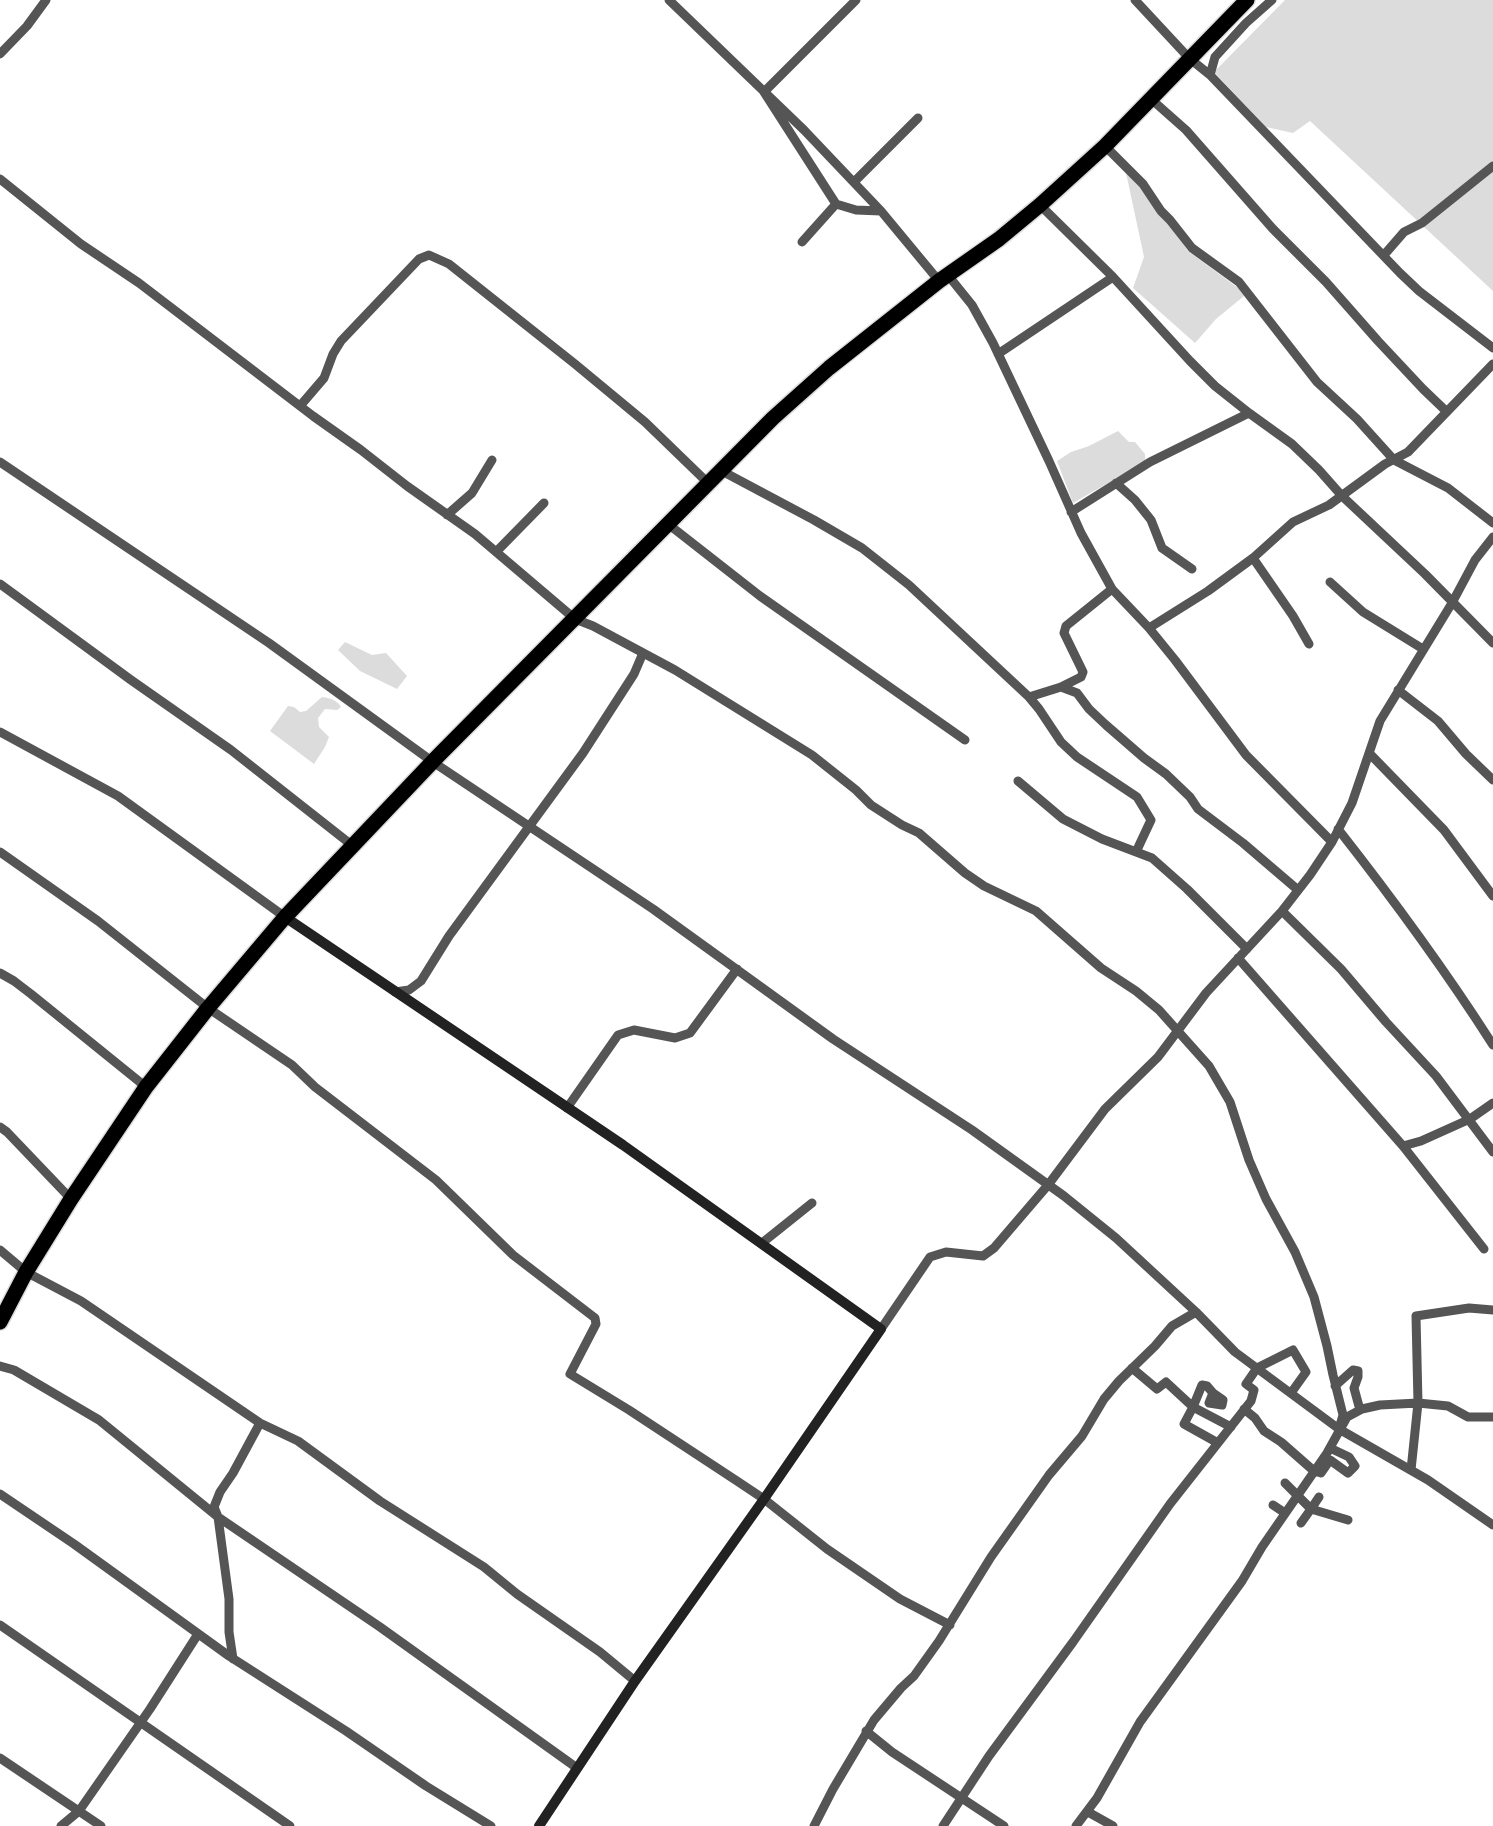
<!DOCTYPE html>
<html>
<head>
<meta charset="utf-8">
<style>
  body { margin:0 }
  canvas { display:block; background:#fff }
</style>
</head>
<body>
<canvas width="1493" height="1826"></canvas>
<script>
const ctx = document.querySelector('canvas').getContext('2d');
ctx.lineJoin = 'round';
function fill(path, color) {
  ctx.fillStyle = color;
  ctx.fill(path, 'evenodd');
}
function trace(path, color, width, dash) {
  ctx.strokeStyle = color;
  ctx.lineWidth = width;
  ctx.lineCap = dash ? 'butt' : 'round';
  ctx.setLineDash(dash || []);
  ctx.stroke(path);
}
const green = new Path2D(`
  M1285,0h208v291l-183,-170 -17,12 -27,-6 -52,-55z
  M1125,168l18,20 45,63 50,37 6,8 -28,23 -21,24 -62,-55 11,-31z
  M1118,431l11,11h6l10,12v8l-72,41 -16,-42 14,-9 18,-6z
  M345,642l27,13 14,-2 21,23 -10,13 -37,-18 -22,-21z
  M322,697c8,1 15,3 19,10l-4,3 -12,-1 -7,9 1,9 10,10 -4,10 -11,17 -44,-33 18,-25 6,1 6,5 6,-1z`);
const street = new Path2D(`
  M669,0l135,130 77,81 58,70
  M856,0l-92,92 72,112 20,6 25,1
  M1135,0l54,58 21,17 190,198 19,18 74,57
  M0,54l27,-28 19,-26
  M1210,75l5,-18 31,-34 26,-23
  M1151,99l35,31 87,99 53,53 52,59 45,48 24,23
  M1105,146l38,38 18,27 9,9 22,28 47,34 78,100 40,37 37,41 54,28 45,35
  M0,179l81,65 58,39 174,133 48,34 46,36 68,48 100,85 18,7 82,44 137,85 44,35 15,15 31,20 17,8 46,40 19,13 52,25 65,57 35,23 23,19 50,56 21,36 19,58 17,39 29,53 19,45 13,49 6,29 10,40 -4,14
  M854,182l64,-64
  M1040,205l73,72 77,84 25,25 34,27
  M802,242l34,-38
  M1384,255l20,-23 18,-9 71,-57
  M947,274l25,31 21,38 56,118 32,72 31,56 37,39 26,32 71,95 86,87
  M998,354l115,-77
  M300,406l24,-28 9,-24 8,-13 78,-82 10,-4 20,9 126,100 70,58 63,61
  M0,462l269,181 164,119 220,147 180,130 139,91 92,66 52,42 80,74 39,40 104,77 89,51 65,45
  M720,470l94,50 48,28 47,37 120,112 10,12 22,33 16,15 60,40 14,23 -15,32
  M1116,483l19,17 16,20 11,28 30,21
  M1071,512l79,-50 99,-49 43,31 27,26 23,26 83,78 68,69
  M447,515l25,-22 20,-33
  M668,524l92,72 205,144
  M496,552l48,-49
  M1253,558l40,58 16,28
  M1330,582l33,30 60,37
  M0,584l131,96 100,70 122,96
  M1149,628l59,-37 45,-33 40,-36 36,-17 56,-41 23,-12 85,-88
  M1061,687l20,-10 2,-5 -19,-39 2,-7 46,-37
  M1398,690l40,31 28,33 27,26
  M1029,697l32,-10 16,6 12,16 17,16 38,33 22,16 24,23 8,12 45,34 55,47
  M0,732l118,64 167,121
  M1369,753l75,77 49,66
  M1018,781l45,38 39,20 50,19 35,31 60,60
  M1338,829c55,70 107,141 155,216
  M0,852l98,69 110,87 84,57 23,22 121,93 77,75 82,63 1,6 -26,50 59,36 108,71 27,18 63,50 73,50 50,26
  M1282,911l59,58 45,53 50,54 57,76
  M1238,958l165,188 81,103
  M0,973l14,8 17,13 115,93
  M395,992l14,-2 12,-9 28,-45 134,-183 51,-79 9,-21
  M567,1108l51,-73 16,-5 41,8 15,-5 47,-64
  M0,1127l7,5 64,67
  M1403,1146l18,-5 49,-22 23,-16
  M762,1243l50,-40
  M0,1250l26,22 55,29 179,122 38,18 82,60 104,66 33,27 83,58 35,29
  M881,1329l49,-72 16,-5 37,4 11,-8 54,-63 57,-76 53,-52 48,-64 76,-82 28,-36 22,-33 20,-39 28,-82 72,-118 23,-43 18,-23
  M0,1366l14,4 85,50 119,97 162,110 197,141
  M1132,1368l25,21 9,-7 27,25 -9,17 34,19
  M1335,1386l18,-16 5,1v6l-4,11 6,22
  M1213,1393l-4,10 13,2 1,-5 -10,-7 -6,-7 -5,-1 -9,22 38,20
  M1244,1409l11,9 9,13 17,11 33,29 7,2 9,-13 18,13 7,-7 -6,-9 -19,-9
  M1411,1470l7,-67 -2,-87 53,-8 24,2
  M1285,1483l26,26 8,-12
  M0,1494l74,50 155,112 117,75 80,55 65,40
  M1273,1505l12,8
  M1301,1523l10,-14 37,11
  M0,1625l290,201
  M233,1659l-4,-27v-33l-11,-82 -4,-10 6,-15 13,-19 27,-50
  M866,1731l26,21 112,74
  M0,1758l101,68
  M1088,1812l25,14
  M61,1826l18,-15 71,-102 48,-75
  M814,1826l19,-37 41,-69 27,-32 13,-12 25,-35 52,-84 58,-82 33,-39 22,-37 15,-18 36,-35 17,-20 24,-14
  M943,1826l46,-70 84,-114 97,-138 81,-103 3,-11 -8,-6 11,-16 36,-18 13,22 -15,21
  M1076,1826l21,-28 43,-76 102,-141 20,-34 65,-94 20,-36 15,-8 18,-4 38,-2 30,3 20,11h25`);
const secondary = new Path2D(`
  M285,917l338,228 258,184 -117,170 -129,182 -96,145`);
const highway = new Path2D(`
  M0,1322l26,-50 45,-73 75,-112 62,-79 77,-91 153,-161 335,-338 56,-50 110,-87 60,-42 41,-34 65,-59 142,-146`);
fill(green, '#dcdcdc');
trace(highway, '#dbdbdb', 18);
trace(street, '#555', 9);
trace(secondary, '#222', 10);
trace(highway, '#000', 15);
</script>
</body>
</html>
